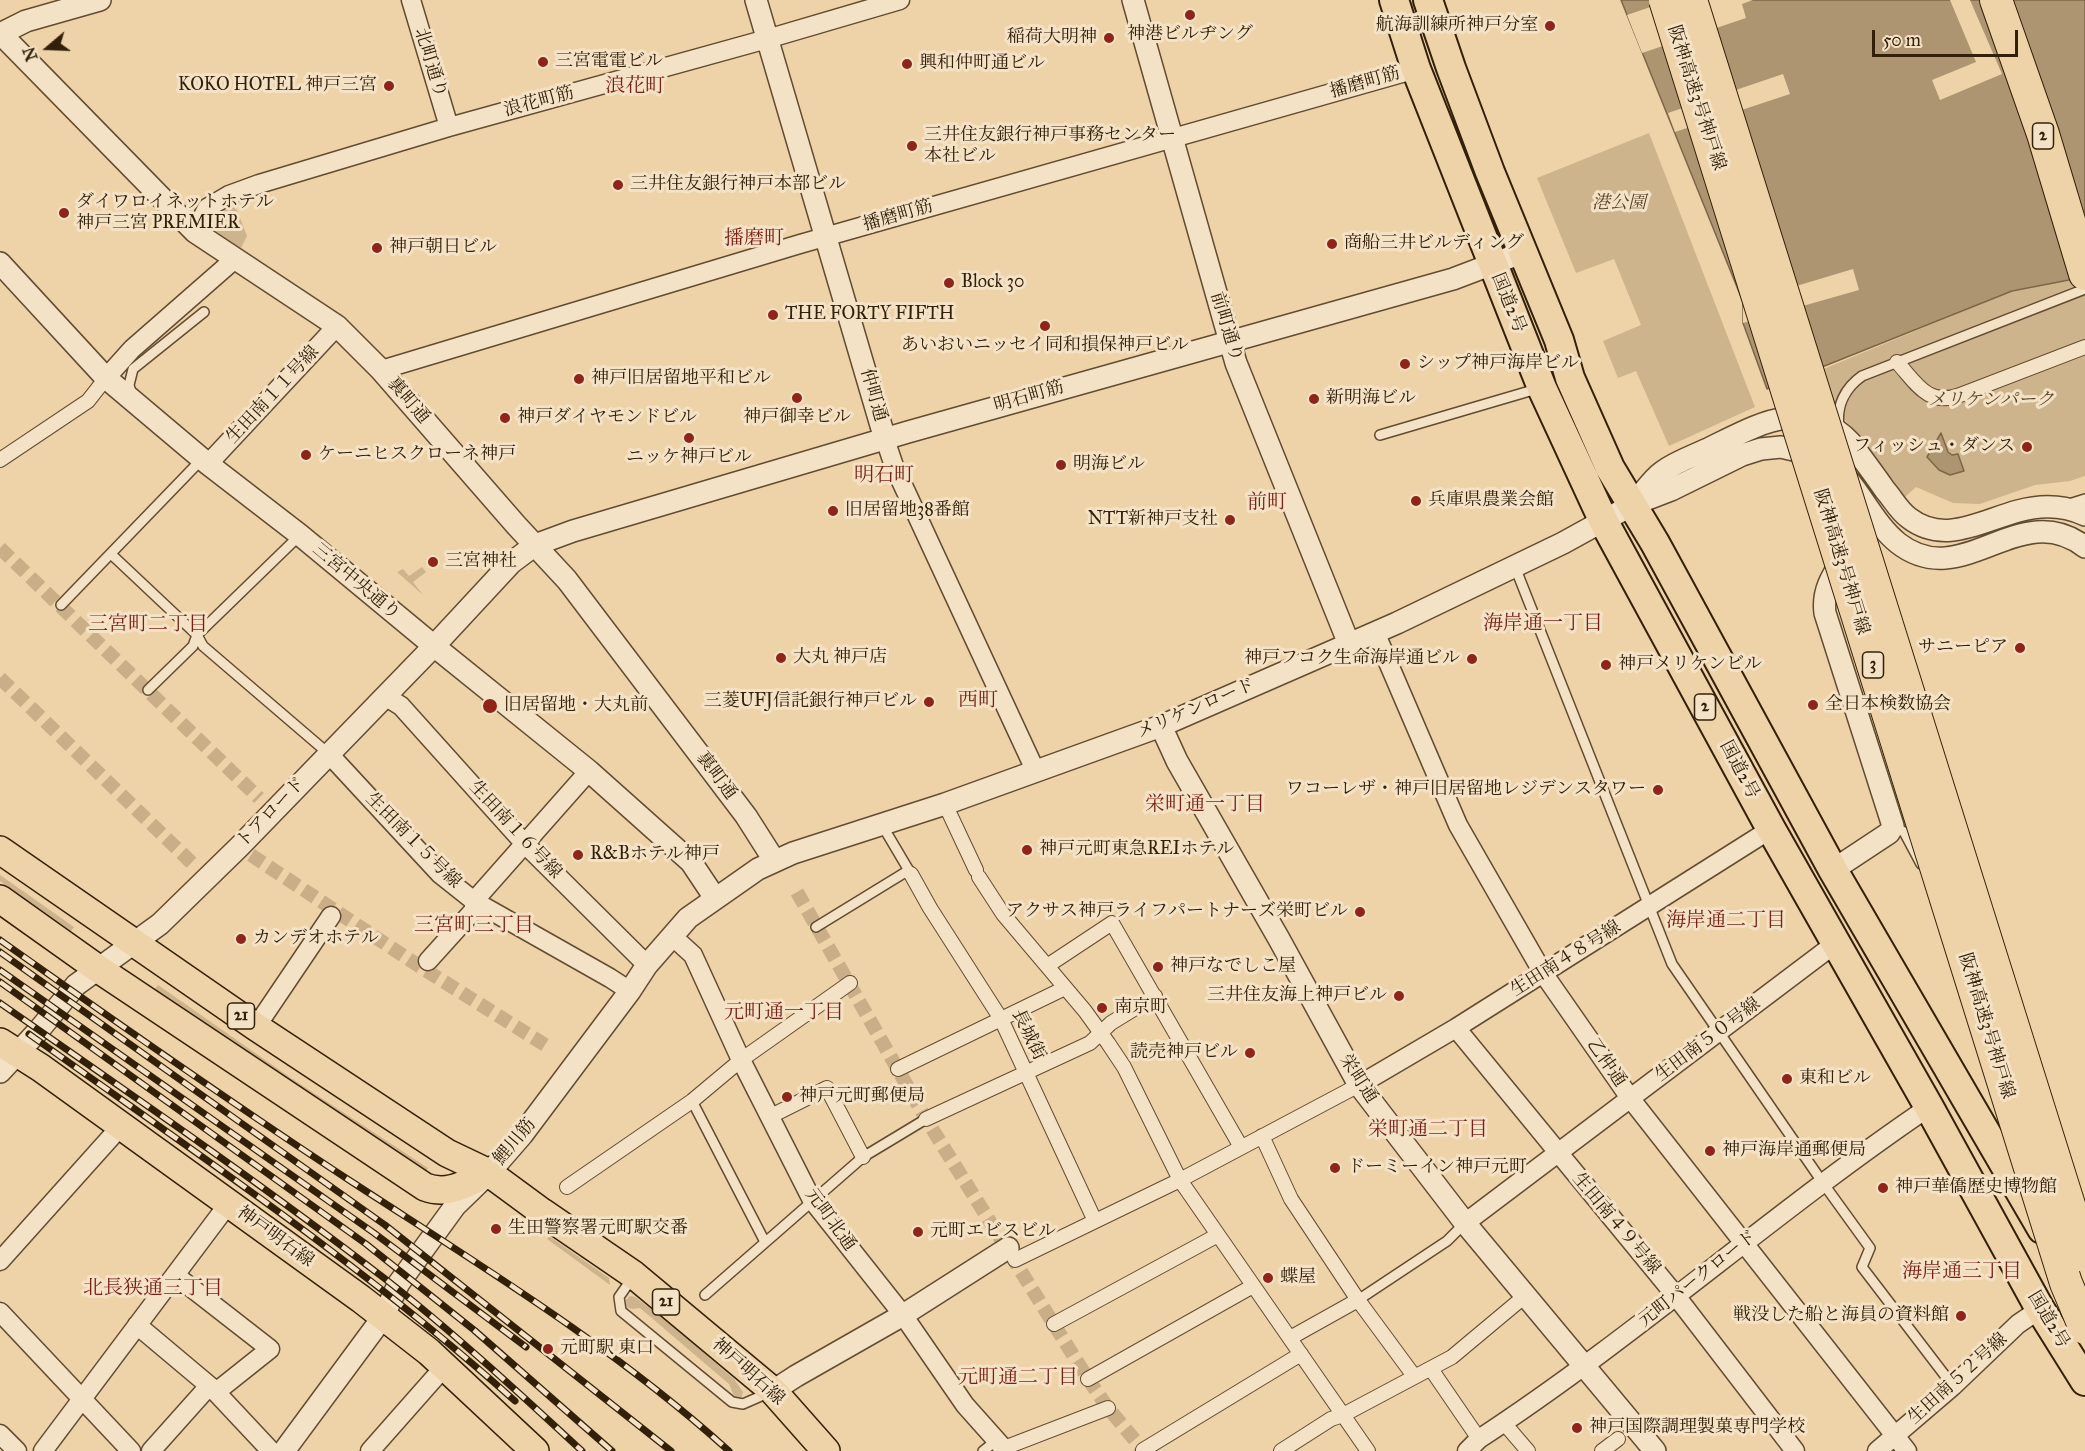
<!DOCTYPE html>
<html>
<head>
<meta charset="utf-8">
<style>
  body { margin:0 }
  #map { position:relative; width:2085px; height:1451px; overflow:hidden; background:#eed2a8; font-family:"IM FELL Great Primer",serif }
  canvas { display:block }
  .north { position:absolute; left:18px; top:18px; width:60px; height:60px; -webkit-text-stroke:4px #f4e2c6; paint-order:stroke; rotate:251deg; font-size:16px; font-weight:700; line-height:24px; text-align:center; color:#332009 }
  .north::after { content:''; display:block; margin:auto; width:21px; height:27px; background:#332009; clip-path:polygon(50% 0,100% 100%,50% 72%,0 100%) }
  .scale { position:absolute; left:1872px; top:30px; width:146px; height:27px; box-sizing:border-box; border:3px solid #332009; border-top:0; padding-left:8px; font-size:18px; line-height:21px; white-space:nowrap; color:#332009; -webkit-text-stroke:4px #f4e2c6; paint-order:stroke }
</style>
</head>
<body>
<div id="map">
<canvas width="2085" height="1451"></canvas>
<div class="north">N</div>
<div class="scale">50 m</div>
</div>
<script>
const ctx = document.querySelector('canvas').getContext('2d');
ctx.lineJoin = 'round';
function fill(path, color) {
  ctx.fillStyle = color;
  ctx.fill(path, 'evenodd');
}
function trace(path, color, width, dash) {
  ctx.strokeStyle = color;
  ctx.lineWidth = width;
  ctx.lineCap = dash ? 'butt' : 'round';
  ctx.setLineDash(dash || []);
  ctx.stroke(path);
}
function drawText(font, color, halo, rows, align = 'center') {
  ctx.font = font + ' "IM FELL Great Primer","Noto Serif JP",serif';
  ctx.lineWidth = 6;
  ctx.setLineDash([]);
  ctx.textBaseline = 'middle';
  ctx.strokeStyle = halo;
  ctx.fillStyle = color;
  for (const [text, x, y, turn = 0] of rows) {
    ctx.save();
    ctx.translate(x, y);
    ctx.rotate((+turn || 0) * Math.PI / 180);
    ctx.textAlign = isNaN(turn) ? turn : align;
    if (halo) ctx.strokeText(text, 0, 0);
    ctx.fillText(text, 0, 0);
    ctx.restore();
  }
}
const green = new Path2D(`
  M1649,133l106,274 -86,39 -33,-75 -18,7 -15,-37 38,-16 -27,-66 -38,14 -39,-95z
  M226,202l11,8 10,26 -6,12 -33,-22v-5z
  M2085,275v201l-15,5 -35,4 -55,19 -27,-1 -37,-16 -11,10 -52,-68 -19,-21 -13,-38 191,-79 62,-12z
  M422,567l4,5 -13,10 10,13 -26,-23 6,-3 6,7z
  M0,875l74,52 -3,4 -71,-50z
  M158,985l133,93 137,90 -3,5 -137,-91 -134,-92z
  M549,1236l60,42 1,7 -63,-46z
  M630,1296l5,1 33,25 66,57 9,13 -2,7 -6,-1 -6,-14 -89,-76 -8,1 -6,-2v-7z`);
const water = new Path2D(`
  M1621,0h464v275l-11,4 -62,12 -245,98 -24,-66v-21z
  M1941,433l7,19 4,3 6,-1 6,17 -14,4 -11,-5 -12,-13z`);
const pier = new Path2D(`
  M1671,0h82l-11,4 4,14 -104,35 -15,-38z
  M1950,0h20l32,74 -62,26 -8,-20 44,-18z
  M1783,74l7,20 -115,38 -7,-19z
  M1853,269l6,21 -116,33v-21z`);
const pedestrianTunnel = new Path2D(`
  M0,548l259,250
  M0,678l194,187
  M251,855l171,113 128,80
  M797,892l129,227 162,260 20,29 36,43`);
const service = new Path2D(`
  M132,396l-3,-11 4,-16 71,-57
  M1839,427c-3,-21 6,-39 23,-51l223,-87
  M1380,435l160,-47
  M2069,504l16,-5
  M111,554l86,81 6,11 126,108
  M1515,567l157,397 151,219 47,65 -8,19 91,119
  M61,605l141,-146
  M148,690l45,-44 4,-11 103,-100
  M882,825l29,49
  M1893,826l11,6 17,32
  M816,927l93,-57
  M692,1101l73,141
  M633,1277l-14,20 2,14 111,91 11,2 25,-11
  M705,1295l158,-138 63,-38
  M1358,1300l89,-59 18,-18
  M983,1451l14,-11`);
const pedestrian = new Path2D(`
  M1897,362c19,21 31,45 63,33l125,-48
  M0,460l88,-59 18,-23
  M945,804l31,66
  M911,874l19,34 71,111 94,202
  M979,877l24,37 82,97 23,32 16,24 56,113 188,271
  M1047,966l65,-43 129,224
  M898,1069l167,-81
  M769,1117l58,-29 36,69
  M926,1119l164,-76 21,-20 44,-27
  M1262,1136l29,63 67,101 56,76
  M567,1187l125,-86 49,-41 109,-77
  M1015,1260l165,-80 179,-95
  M1054,1324l164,-89
  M1290,1338l68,-38
  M1431,1369l48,70
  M1088,1379l165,-93
  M1504,1423l24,28
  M1004,1448l104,-40
  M1143,1450l158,-96
  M1281,1451l50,-32 12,-4 109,-58 73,-61
  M1602,1451l16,-12`);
const minor = new Path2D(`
  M411,0l38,127
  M195,232l12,-24 22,-13 30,-11 190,-57 318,-88 133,-39
  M381,370l419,-126 616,-175
  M106,378l26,-29 104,-91
  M885,439l9,27 142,306
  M208,464l129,-138
  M1375,632l83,193 85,148 87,125 277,353
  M385,696l16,10 123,137 123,122
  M329,754l111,120 34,27 136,77 20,13
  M672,936l21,19 48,105 71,140 91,115 62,90 41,46
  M428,961l46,-51v-9l115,-130
  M256,1027l75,-111
  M1456,1028l220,268 119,155
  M1359,1085l97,-57 315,-199
  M1465,1223l371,-280
  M0,1261l121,-135
  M175,1275l95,74 -54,43
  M0,1312l131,139
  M137,1325l75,63 59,63
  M0,1434l17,17
  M43,1451l186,-248
  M151,1451l58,-65
  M370,1451l75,-85
  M1467,1451l12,-12c156,-102 295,-227 450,-332
  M1877,1451l76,-65 65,-62 22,-15`);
const tertiary = new Path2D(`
  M756,0l129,439
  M1133,0l103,363 113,281
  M0,33l195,199 142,94 44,44 135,155 51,55 179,236 28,44
  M0,34l26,-13 74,-21
  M0,263l106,115 102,86 92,71 134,111 155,125 102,91 24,36
  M1849,481c16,20 29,46 49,62 65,51 121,-47 187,4
  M1635,502c8,-9 17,-23 27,-30 15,-11 34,-17 50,-25 47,-23 94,-51 138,-5 12,16 24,32 35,48 8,9 14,21 24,28 35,27 72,3 109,-7 22,-6 46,-6 67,4
  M1161,726l16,35 102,178 80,146 106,138 190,228
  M1833,870l56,-37 4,-7 -68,-213c-3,-22 7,-37 19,-56
  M0,1072l39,-42 37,-45 84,-61 80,-78 194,-200 77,-83 24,-18 38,-14 335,-99 545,-153 71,-27
  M773,1391l23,-15 107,-61 105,-67
  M284,1451l99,-134 16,-34 56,-77 34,-33 33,-38 108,-144 17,-26 41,-47 70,-49 35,-16 152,-49 216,-78 236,-103 166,-80 69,-38 39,-15 71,-35 19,-6 20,-2 34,8`);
const primary = new Path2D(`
  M0,850l256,177 191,126 42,20 53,39 92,63 139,116 53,60
  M0,899l97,69 328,219c24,9 41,-4 64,-14
  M0,1042l41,26 320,231 68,53 106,99`);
const trunk = new Path2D(`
  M1394,0l22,69 126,319 62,134 167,307 158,278 111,202 45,72
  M1428,0l23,68 39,104 69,168 11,38 40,90 45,75 178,327 209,359`);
const motorway = new Path2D(`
  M1996,0l47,134 42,140`);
const rail = new Path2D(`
  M0,940c116,82 233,164 352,242 129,84 262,165 377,269
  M0,952l385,273 286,226
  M0,970l374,263 152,114
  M0,982l366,262 108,86 138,121
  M0,1003c129,90 259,179 384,275 69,54 134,114 198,173
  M29,1034c165,118 335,231 486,367`);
const motorwayBridge = new Path2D(`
  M1665,0l401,1283 19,45
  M1691,0l394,1256`);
const markers = [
  [1190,15,6,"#8f2418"],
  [1550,26,6,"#8f2418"],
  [1109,38,6,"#8f2418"],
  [543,62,6,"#8f2418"],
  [907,64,6,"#8f2418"],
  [389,86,6,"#8f2418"],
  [912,146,6,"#8f2418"],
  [618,185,6,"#8f2418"],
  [64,213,6,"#8f2418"],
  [1332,244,6,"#8f2418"],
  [377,248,6,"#8f2418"],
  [949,283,6,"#8f2418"],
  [773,315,6,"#8f2418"],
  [1045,326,6,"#8f2418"],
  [1405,364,6,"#8f2418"],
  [579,379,6,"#8f2418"],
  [797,398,6,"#8f2418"],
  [1314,399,6,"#8f2418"],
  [505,418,6,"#8f2418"],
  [689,438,6,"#8f2418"],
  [2027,447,6,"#8f2418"],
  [306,455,6,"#8f2418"],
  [1061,465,6,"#8f2418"],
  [1416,501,6,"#8f2418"],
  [833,511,6,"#8f2418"],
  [1230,520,6,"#8f2418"],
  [433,562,6,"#8f2418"],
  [2020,648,6,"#8f2418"],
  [781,658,6,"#8f2418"],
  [1472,659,6,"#8f2418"],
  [1606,665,6,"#8f2418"],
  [929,702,6,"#8f2418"],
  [1813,705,6,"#8f2418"],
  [490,706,8,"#8f2418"],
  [1658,790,6,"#8f2418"],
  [1027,850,6,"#8f2418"],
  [578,855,6,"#8f2418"],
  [1360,912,6,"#8f2418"],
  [241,939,6,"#8f2418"],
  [1158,967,6,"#8f2418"],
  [1399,996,6,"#8f2418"],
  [1102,1008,6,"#8f2418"],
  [1250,1053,6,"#8f2418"],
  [1787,1079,6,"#8f2418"],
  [787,1097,6,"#8f2418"],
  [1710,1151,6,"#8f2418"],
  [1335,1168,6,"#8f2418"],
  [1883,1188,6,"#8f2418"],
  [496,1229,6,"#8f2418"],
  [918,1232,6,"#8f2418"],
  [1268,1278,6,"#8f2418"],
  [1961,1316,6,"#8f2418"],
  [548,1349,6,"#8f2418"],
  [1577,1428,6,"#8f2418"]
];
const shields = [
  [2043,136,21],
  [1873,665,21],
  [1705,707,21],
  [241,1016,27],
  [666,1302,27]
];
const shieldNames = [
  ["2",2043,136],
  ["3",1873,665],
  ["2",1705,707],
  ["21",241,1016],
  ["21",666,1302]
];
const poiNames = [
  ["航海訓練所神戸分室",1538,26,"right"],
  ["神港ビルヂング",1190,35,"center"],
  ["稲荷大明神",1097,38,"right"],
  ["三宮電電ビル",555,62],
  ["興和仲町通ビル",919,64],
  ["KOKO HOTEL 神戸三宮",377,86,"right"],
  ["三井住友銀行神戸事務センター",924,136],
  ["本社ビル",924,157],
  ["三井住友銀行神戸本部ビル",630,185],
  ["ダイワロイネットホテル",76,203],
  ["神戸三宮 PREMIER",76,224],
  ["商船三井ビルディング",1344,244],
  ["神戸朝日ビル",389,248],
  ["Block 30",961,283],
  ["THE FORTY FIFTH",785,315],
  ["あいおいニッセイ同和損保神戸ビル",1045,346,"center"],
  ["シップ神戸海岸ビル",1417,364],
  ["神戸旧居留地平和ビル",591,379],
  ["新明海ビル",1326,399],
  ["神戸ダイヤモンドビル",517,418],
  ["神戸御幸ビル",797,418,"center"],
  ["フィッシュ・ダンス",2015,447,"right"],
  ["ケーニヒスクローネ神戸",318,455],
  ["ニッケ神戸ビル",689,458,"center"],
  ["明海ビル",1073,465],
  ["兵庫県農業会館",1428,501],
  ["旧居留地38番館",845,511],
  ["NTT新神戸支社",1218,520,"right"],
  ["三宮神社",445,562],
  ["サニーピア",2008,648,"right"],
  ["大丸 神戸店",793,658],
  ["神戸フコク生命海岸通ビル",1460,659,"right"],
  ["神戸メリケンビル",1618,665],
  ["三菱UFJ信託銀行神戸ビル",917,702,"right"],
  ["全日本検数協会",1825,705],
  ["旧居留地・大丸前",504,706],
  ["ワコーレザ・神戸旧居留地レジデンスタワー",1646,790,"right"],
  ["神戸元町東急REIホテル",1039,850],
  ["R&Bホテル神戸",590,855],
  ["アクサス神戸ライフパートナーズ栄町ビル",1348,912,"right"],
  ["カンデオホテル",253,939],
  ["神戸なでしこ屋",1170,967],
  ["三井住友海上神戸ビル",1387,996,"right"],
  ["南京町",1114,1008],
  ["読売神戸ビル",1238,1053,"right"],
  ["東和ビル",1799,1079],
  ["神戸元町郵便局",799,1097],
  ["神戸海岸通郵便局",1722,1151],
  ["ドーミーイン神戸元町",1347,1168],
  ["神戸華僑歴史博物館",1895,1188],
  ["生田警察署元町駅交番",508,1229],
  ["元町エビスビル",930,1232],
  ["蝶屋",1280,1278],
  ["戦没した船と海員の資料館",1949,1316,"right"],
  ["元町駅 東口",560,1349],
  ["神戸国際調理製菓専門学校",1589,1428]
];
const streetNames = [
  ["北町通り",430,63,73],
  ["播磨町筋",1365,83,-16],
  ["阪神高速3号神戸線",1696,98,72],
  ["浪花町筋",539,102,-15],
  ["播磨町筋",898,216,-16],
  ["国道2号",1508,303,68],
  ["前町通り",1226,327,73],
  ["生田南１１号線",273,395,-47],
  ["仲町通",873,395,74],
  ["明石町筋",1029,397,-16],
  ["裏町通",408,401,49],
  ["阪神高速3号神戸線",1841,562,73],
  ["三宮中央通り",356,582,40],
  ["メリケンロード",1196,709,-23],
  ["国道2号",1739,770,62],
  ["裏町通",716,776,53],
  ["トアロード",271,813,-46],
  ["生田南１６号線",515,830,47],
  ["生田南１５号線",413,841,45],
  ["生田南４８号線",1566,959,-32],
  ["阪神高速3号神戸線",1986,1026,73],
  ["長城街",1028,1035,64],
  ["生田南５０号線",1708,1040,-37],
  ["乙仲通",1606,1063,55],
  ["栄町通",1358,1079,57],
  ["鯉川筋",515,1142,-50],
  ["元町北通",830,1220,54],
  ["生田南４９号線",1616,1224,50],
  ["神戸明石線",275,1237,36],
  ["元町パークロード",1698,1279,-38],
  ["国道2号",2048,1320,59],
  ["神戸明石線",748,1372,42],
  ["生田南５２号線",1958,1379,-42]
];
const parkNames = [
  ["港公園",1619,204],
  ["メリケンパーク",1991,401]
];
const neighbourhoodNames = [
  ["浪花町",635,87],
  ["播磨町",754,239],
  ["明石町",884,476],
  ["前町",1267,503],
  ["海岸通一丁目",1543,624],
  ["三宮町二丁目",148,625],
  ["西町",978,701],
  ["栄町通一丁目",1205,805],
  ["海岸通二丁目",1726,921],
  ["三宮町三丁目",474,926],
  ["元町通一丁目",784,1013],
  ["栄町通二丁目",1428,1130],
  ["海岸通三丁目",1962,1272],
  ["北長狭通三丁目",153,1289],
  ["元町通二丁目",1018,1378]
];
fill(green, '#ceb48d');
fill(water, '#ae9572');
trace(water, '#7d6648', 1.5);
fill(pier, '#eed2a8');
trace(pedestrianTunnel, '#c9ae88', 14, [14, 7]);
trace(service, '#624c31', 12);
trace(pedestrian, '#624c31', 16);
trace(minor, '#624c31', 21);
trace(tertiary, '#624c31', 24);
trace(primary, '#332009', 30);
trace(trunk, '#332009', 32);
trace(motorway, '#332009', 34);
trace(service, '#f4e2c6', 9);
trace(pedestrian, '#f4e2c6', 14);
trace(minor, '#f4e2c6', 18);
trace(tertiary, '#f4e2c6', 21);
trace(primary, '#eed2a8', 27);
trace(trunk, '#eed2a8', 28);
trace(motorway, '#eed2a8', 32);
trace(rail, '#332009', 7);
trace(rail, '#f4e2c6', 4.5, [14]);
trace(motorwayBridge, '#332009', 34, []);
trace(motorwayBridge, '#eed2a8', 32);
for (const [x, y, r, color] of markers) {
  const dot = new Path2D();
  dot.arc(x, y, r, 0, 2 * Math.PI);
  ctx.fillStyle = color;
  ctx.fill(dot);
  trace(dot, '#f4e2c6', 2);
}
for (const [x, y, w] of shields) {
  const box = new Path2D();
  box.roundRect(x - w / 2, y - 13, w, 26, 4.5);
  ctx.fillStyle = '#f4e2c6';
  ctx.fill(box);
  trace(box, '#332009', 1.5);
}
drawText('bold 16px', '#332009', null, shieldNames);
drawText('18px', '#332009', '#f4e2c6', poiNames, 'left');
drawText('18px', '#332009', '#f4e2c6', streetNames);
drawText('italic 18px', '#5a452a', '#f4e2c6', parkNames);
drawText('20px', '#7a1f14', '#f4e2c6', neighbourhoodNames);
</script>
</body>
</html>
